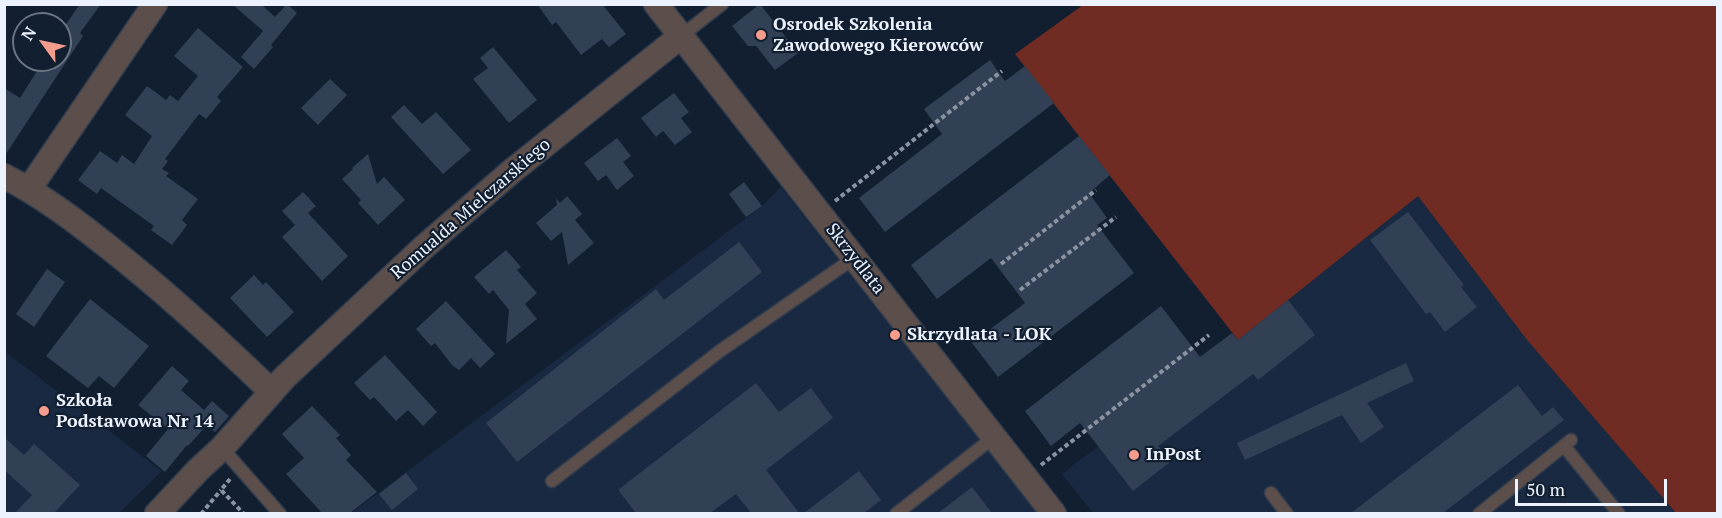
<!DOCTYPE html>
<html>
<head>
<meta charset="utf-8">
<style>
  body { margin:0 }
  #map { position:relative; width:1722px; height:518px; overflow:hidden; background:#121f31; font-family:"PT Serif",serif }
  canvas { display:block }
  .frame { position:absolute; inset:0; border:6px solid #ecf3fe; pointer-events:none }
  .north { position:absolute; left:12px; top:12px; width:60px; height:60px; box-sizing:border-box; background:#121f31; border:2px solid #697483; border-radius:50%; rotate:303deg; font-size:16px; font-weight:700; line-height:24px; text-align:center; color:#ecf3fe }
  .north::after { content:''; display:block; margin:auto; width:21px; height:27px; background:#f59d8d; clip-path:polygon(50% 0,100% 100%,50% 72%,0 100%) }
  .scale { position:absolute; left:1515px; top:479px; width:152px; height:27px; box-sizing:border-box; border:3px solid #ecf3fe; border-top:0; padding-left:8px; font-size:18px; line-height:21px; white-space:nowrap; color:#ecf3fe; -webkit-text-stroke:4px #121f31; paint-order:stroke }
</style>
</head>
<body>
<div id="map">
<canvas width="1722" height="518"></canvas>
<div class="frame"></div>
<div class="north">N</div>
<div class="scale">50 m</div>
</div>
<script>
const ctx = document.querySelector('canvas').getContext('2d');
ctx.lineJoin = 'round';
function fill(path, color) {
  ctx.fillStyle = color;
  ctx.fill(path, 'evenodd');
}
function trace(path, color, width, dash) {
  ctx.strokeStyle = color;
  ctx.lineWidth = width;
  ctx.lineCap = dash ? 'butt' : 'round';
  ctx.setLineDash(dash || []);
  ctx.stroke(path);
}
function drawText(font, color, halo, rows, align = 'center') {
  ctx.font = font + ' "PT Serif",serif';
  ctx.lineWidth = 4.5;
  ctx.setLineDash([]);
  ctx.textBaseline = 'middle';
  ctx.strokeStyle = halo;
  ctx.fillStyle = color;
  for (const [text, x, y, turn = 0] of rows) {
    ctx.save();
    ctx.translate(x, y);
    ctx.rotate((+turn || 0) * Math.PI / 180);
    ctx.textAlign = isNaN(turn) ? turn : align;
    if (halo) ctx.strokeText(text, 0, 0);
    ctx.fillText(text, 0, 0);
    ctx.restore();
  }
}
const built = new Path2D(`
  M781,187l256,326 -687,1 412,-308z
  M1418,196l109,144 149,173h-583l-31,-39 152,-116z
  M4,351l158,120 -43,42h-114z`);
const green = new Path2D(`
  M1083,5h634v508h-41l-149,-173 -109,-144 -180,144 -223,-286z`);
const building = new Path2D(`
  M80,4h21l-21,29 3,3 -79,121v-69l16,10 17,-27 -17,-11h40v-27z
  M232,4h29l14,13 12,-13 10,9 -26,32 2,2 -19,22 -13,-12 22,-26z
  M537,4h65l24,30 -17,13 -7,-8 -21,16 -25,-33 -4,3z
  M760,4l38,49 -23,17 -19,-24h-8l-16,-20z
  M198,28l45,39 -26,30 4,4 -15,18 -7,-5 -34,45 3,2 -6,8 7,4 -3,3 32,23 -16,21 5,5 -15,20 -21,-15 3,-4 -53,-38 -4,6 -19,-14 22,-29 17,12 5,-8 12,9 18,-28 -27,-21 22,-29 19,14 4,-5 8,6 20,-25 -24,-20z
  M493,47l44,53 -28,23 -36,-44 15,-11 -8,-10z
  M990,60l15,21 20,-15 29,37 -169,129 -26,-34 83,-64 -18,-25z
  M330,79l17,16 -29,30 -17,-17z
  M674,93l15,19 -8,6 11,14 -17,13 -12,-14 -7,6 -15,-19z
  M404,105l18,19 14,-12 35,38 -28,24 -52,-57z
  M1079,136l31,39 -21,18 18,25 -10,7 37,48 -136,104 -26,-34 53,-40 -34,-45 -54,41 -26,-34z
  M617,138l14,18 -8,6 11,14 -17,14 -11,-15 -8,6 -14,-18z
  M368,154l9,30 7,-7 21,23 -27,25 -20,-22 3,-3 -19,-21 11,-10 -1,-1z
  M744,182l18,24 -16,11 -17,-23z
  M303,192l13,14 -8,7 40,43 -26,25 -40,-44 13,-12 -13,-14z
  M567,196l15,18 -7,6 19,23 -26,22 -6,-33 -11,9 -15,-18 21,-18 -1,-7 4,5z
  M1408,212l56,73 -3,2 16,20 -32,25 -15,-20 -4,2 -56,-74z
  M739,242l23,30 -245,190 -31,-39 170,-134 8,11z
  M506,250l15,17 -4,3 20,23 -12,11 12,15 -31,25 3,-34 -16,-20 -4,4 -15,-17z
  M47,269l18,13 -31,45 -18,-13z
  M254,275l9,10 3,-3 28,30 -27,25 -37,-39z
  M90,299l59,47 -35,42 -15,-12 -11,12 -42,-32z
  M1288,300l27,35 -57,45 -5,-6 -95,72 12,16 -37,29 -53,-68 -29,23 -26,-35 136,-105 39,51 32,-24 6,7z
  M446,301l49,53 -15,14 -9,-10 -12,12 -7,-5 -17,-22 -4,3 -15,-17z
  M385,355l52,57 -14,14 -15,-16 -12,11 -22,-24 -4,3 -16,-17z
  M1406,363l8,18 -47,22 17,24 -23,16 -19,-28 -97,45 -8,-17z
  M172,366l17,15 -8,9 23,20 8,-9 17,15 -14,16 -8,-7 -19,21 -1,-1 -22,27 -19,-16 22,-27 -30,-24z
  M756,383l23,29 32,-24 22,30 -67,52 33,43h-48l-15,-19 -26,19h-74l-18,-23z
  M1518,385l24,31 11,-9 11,13 -121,93h-92z
  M312,406l28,29 -4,3 15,17 -5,5 31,32 -27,21h-28l-36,-39 18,-16 -22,-24z
  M4,437l20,18 10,-11 46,41 -26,28h-39l17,-18 -28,-25z
  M859,471l22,29 -17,13h-60z
  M406,473l12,16 -26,21 -13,-16z
  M972,487l20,26h-54z`);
const path = new Path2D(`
  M835,201l167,-130
  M1001,264l95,-74
  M1020,290l96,-73
  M1041,465l168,-130
  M230,479l-9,11 23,24
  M201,514l20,-24`);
const lane = new Path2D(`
  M681,36l41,-32
  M1564,446l55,68
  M222,448l58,66
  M552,481l168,-130 134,-93
  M1271,493l16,21
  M896,514l98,-77
  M1479,514l92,-74`);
const street = new Path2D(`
  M656,4l398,510
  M4,176c39,20 73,46 107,73 56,44 109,93 161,143
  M29,189l126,-185
  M157,514l41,-44 24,-22 62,-70 140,-131 88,-76 169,-135`);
const markers = [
  [761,35,6,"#f59d8d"],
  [895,335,6,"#f59d8d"],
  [44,411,6,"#f59d8d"],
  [1134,455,6,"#f59d8d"]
];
const poiNames = [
  ["Osrodek Szkolenia",773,25],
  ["Zawodowego Kierowców",773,46],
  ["Skrzydlata - LOK",907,335],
  ["Szkoła",56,401],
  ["Podstawowa Nr 14",56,422],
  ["InPost",1146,455]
];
const streetNames = [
  ["Romualda Mielczarskiego",471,209,-41],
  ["Skrzydlata",855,259,52]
];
fill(built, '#192941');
fill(green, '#702c22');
fill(building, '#324055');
trace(lane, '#313d4e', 15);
trace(street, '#313d4e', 27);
trace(path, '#8a93a1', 4, [4.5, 3]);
trace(lane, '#5b4e4b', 12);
trace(street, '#5b4e4b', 24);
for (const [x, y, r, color] of markers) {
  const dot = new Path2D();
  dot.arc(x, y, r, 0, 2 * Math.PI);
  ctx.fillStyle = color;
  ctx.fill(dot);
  trace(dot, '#121f31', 2);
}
drawText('bold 18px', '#ecf3fe', '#121f31', poiNames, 'left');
drawText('18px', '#ecf3fe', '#121f31', streetNames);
</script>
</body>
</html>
